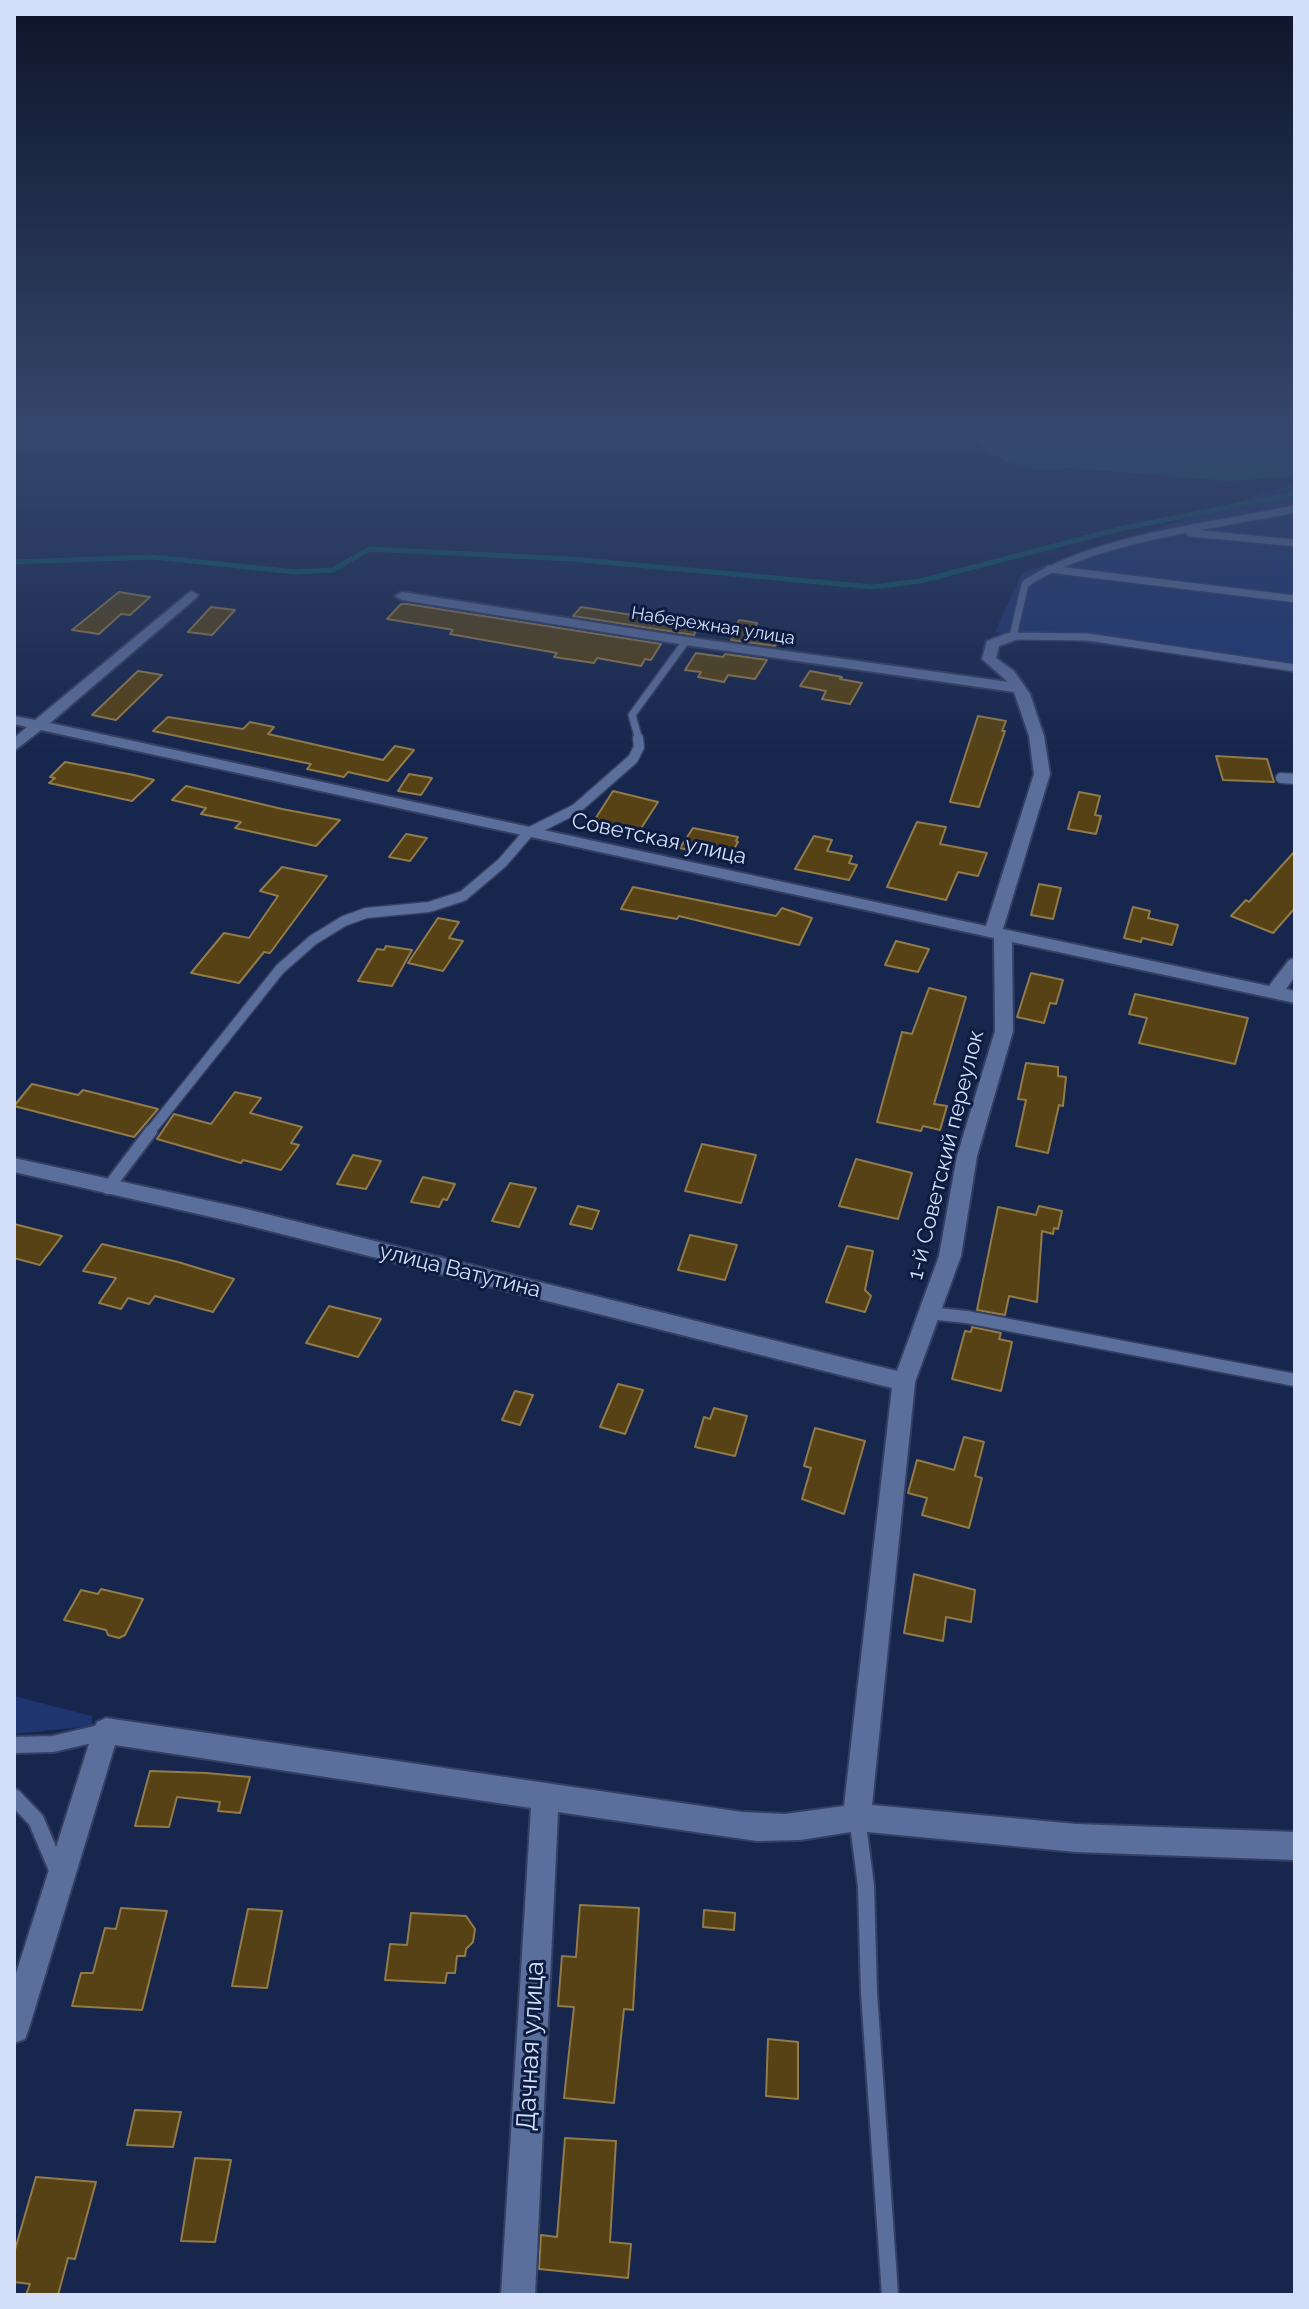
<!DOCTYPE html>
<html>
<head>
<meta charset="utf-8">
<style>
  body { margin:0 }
  #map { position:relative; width:1309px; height:2309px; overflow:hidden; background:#17264d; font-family:Raleway,sans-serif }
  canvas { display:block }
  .frame { position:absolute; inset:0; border:16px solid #d3dff9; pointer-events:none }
</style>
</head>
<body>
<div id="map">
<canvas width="1309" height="2309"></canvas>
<div class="frame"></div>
</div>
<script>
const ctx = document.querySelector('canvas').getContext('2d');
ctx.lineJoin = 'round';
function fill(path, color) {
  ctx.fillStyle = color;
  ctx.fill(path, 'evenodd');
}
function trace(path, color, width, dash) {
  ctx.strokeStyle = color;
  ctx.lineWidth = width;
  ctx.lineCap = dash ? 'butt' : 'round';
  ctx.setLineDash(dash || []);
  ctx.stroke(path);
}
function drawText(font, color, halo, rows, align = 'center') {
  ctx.font = font + ' Raleway,sans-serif';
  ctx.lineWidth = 6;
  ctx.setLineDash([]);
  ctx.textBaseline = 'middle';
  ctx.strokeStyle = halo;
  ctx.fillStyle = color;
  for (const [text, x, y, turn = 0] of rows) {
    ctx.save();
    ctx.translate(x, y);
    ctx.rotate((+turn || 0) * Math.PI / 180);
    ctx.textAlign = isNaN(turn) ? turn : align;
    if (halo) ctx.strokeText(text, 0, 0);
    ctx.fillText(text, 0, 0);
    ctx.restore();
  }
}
const green = new Path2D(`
  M1295,483v186l-300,-37 27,-59z
  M14,1696l78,20v10l-78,8z`);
const water = new Path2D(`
  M971,436h324v40l-67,5 -156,-13 -31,2 -35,-8 -24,-14z`);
const stream = new Path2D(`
  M14,562l139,-5 142,15 38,-2 36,-21 202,10 301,28 48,-6 204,-53 171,-34`);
const building = new Path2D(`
  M119,592l31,5 -20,18 -9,-1 -22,20 -27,-4z
  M401,604h6l254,40 -10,16 -6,-1 -4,7 -44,-8 -3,5 -40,-6 3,-4 -107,-19 3,-4 -5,-1 -61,-10z
  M211,607l24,3 -23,25 -24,-3z
  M581,607l51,8 68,7 -6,13 -121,-19z
  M739,620l18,3 -6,14 26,5 -2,4 -44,-6z
  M696,653l27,4 2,-3 42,6 -12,19 -27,-4 -4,7 -26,-5 3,-5 -16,-2z
  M138,671l24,4 -46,45 -24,-5z
  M810,671l32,6 -2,2 22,4 -12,21 -28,-5 4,-8 -26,-5z
  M978,716l28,5 -4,10h3l-26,76 -29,-5z
  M168,717l75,12 7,-7 24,5 -6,7 115,26 12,-14 19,4 -26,31 -40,-9 -4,5 -37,-8 4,-5 -158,-33z
  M1216,756l51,3 7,23 -51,-2z
  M65,762l69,13 20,5 -22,21 -83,-18 6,-5 -5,-1z
  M409,774l23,4 -11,17 -23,-4z
  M186,786l96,23 58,11 -24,26 -81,-18 6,-6 -40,-8 5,-6 -34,-8z
  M613,791l45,11 -20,31 -46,-9z
  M1079,792l21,4 -5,19 6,1 -5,18 -28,-5z
  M917,822l29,5 -6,17 47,9 -9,23 -20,-4 -12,28 -59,-13z
  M693,828l45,9 -2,4 2,1 -10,17 -48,-11z
  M406,834l21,4 -17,23 -21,-4z
  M814,836l18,4 -5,11 25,5 -3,7 8,2 -8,15 -54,-11z
  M1295,851v57l-22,25 -42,-17 15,-16 3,2z
  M282,867l45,9 -57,77 -6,-1 -25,31 -48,-10 33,-40 25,5 29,-42 -18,-5z
  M1039,884l22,4 -8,31 -22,-4z
  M633,887l143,29 6,-8 30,10 -13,27 -120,-29 -2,3 -56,-10z
  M1133,907l17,4 -2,7 30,7 -6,20 -30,-7 -1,4 -17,-4z
  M438,918l21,4 -10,16 14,3 -20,30 -35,-8z
  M896,941l33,8 -11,23 -33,-7z
  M386,946l26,4 -20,36 -34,-5 19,-32 7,1z
  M1031,973l32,7 -7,24 -6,-1 -6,20 -27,-6z
  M929,988l37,9 -32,107 13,2 -7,24 -17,-4 -2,5 -44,-9 25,-90 10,2z
  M1135,994l113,24 -13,46 -96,-21 8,-25 -18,-4z
  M1026,1063l32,4v9l8,1 -3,29 -4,-1 -11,48 -32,-7 10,-46 -8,-1z
  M32,1084l46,11 5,-5 75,19 -24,28 -120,-31z
  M235,1092l26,6 -11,15 52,14 -11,16 8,2 -18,25 -38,-10 -2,3 -84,-24 17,-25 37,10z
  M702,1144l54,11 -15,48 -56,-12z
  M353,1155l28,6 -15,28 -29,-5z
  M856,1159l56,14 -14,46 -59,-13z
  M423,1177l32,7 -8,16 -4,-1 -4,8 -28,-5z
  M510,1183l26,5 -17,39 -27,-6z
  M578,1206l21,5 -7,18 -22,-5z
  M1039,1206l23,5 -4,18 -4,-1 -1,6 -11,-3 -5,71 -28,-6 -4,19 -28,-5 21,-103 38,8z
  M14,1224l48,12 -22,29 -26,-7z
  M690,1235l47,10 -12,35 -47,-10z
  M102,1244l76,18 56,17 -21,33 -58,-16 -6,8 -21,-6 -7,11 -22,-6 17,-25 -33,-7z
  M847,1246l26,5 -8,39 6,6 -6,16 -39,-10z
  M329,1306l52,13 -23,38 -52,-14z
  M972,1327l29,6 -2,6 13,3 -11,49 -49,-12 13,-48 6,1z
  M618,1384l25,6 -18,44 -25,-7z
  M515,1391l18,4 -13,30 -18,-5z
  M714,1408l33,8 -12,40 -40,-9 9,-30 6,2z
  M815,1428l50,13 -21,73 -42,-15 9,-31 -7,-2z
  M964,1437l20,5 -9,34 7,2 -13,50 -47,-13 5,-17 -19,-5 9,-33 37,10z
  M914,1574l61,16 -4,32 -25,-5 -3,24 -39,-8z
  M101,1589l42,10 -18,36 -6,3 -11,-3 -2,-5 -42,-10 17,-30 17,4z
  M150,1771l56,2 44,4 -10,36 -22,-2 2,-9 -43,-5 -8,30 -34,-1z
  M580,1905l59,3 -6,102 -9,-1 -10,94 -50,-5 10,-91 -16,-1 4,-50 14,1z
  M121,1908l46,3 -25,99 -70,-4 9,-33h12l12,-45 11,1z
  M248,1909l34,2 -15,77 -35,-2z
  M704,1910l31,3 -1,17 -31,-3z
  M411,1913l55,3 9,13 -2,13 -7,7 -1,7h-8l-2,17h-8l-2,10 -60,-3 5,-36 17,1z
  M768,2039l30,3v57l-32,-3z
  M135,2110l46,2 -8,35 -46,-2z
  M565,2138l51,3 -6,101 21,2 -3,34 -89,-9 2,-34 16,2z
  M195,2158l36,2 -16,82 -34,-1z
  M36,2177l60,5 -21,77 -7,-1 -10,37h-32l4,-11 -16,-2v-29z`);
const laneFar3 = new Path2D(`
  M1295,509c-81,17 -202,29 -270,75l-12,52 75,1 207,31
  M1190,533l105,10
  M1049,569l246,30
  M639,740l-7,-25 54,-74`);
const laneFar2 = new Path2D(`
  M1281,778l14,1
  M149,1133l131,-164 33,-29 31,-19 22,-8 63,-6 34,-11 39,-33 26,-30 48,-24 57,-50 6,-12 -1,-9`);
const laneFar1 = new Path2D(`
  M108,1188l43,-57
  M928,1313l39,4 328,63`);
const lane = new Path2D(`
  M14,1745l39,-1 51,-12
  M14,1797l22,23 22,52
  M857,1817l9,69 3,107 21,302`);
const street = new Path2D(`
  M191,591l7,4 -2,3 -146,125 936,203 48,-152 -5,-38 -15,-44 -328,-47 -284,-45 -7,-4 7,-4 284,45 322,45 -26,-23 5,-18 21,-8h10v6l-19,7 -3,12 18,13 16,23 14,42 6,38 -47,155 266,57 20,-26 6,-2v18l-9,13 9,2v12l-283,-61 1,89 -36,125 -16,100 -46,126 -43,423 204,19 219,8v28l-219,-8 -219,-21 -57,9 -43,1 -199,-29 -23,483h-34l30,-487 -416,-63 -86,283 -4,11 -11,4v-63l79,-249 4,-9 9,-4 636,94 43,2 59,-8 48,-418 -650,-164 -228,-52v-14l228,50 655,163 42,-115 18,-100 38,-125 -1,-93 -953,-208 -27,21v-13l13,-11 -13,-3v-8l21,4z`);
const farStreetnames = [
  ["Набережная улица",713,626,9]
];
const streetNames = [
  ["Советская улица",659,839,12],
  ["1-й Советский переулок",946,1155,-76],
  ["улица Ватутина",460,1271,14]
];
const nearStreetnames = [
  ["Дачная улица",531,2046,-87]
];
fill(green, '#1e3570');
fill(water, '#08555d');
trace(stream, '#08555d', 5);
fill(building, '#564214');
trace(building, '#927b49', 2);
trace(laneFar3, '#353f62', 10);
trace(laneFar2, '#353f62', 13);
trace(laneFar1, '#353f62', 16);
trace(lane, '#353f62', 20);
trace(street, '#353f62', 4);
trace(laneFar3, '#5b6f9c', 7);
trace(laneFar2, '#5b6f9c', 10);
trace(laneFar1, '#5b6f9c', 12);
trace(lane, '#5b6f9c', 16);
fill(street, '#5b6f9c');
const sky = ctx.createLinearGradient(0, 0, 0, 760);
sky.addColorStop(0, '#0d152a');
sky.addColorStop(0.57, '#36476d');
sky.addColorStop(1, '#36476d00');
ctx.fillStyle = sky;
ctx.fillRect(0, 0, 1309, 760);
drawText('18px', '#d3dff9', '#0e1c42', farStreetnames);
drawText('22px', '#d3dff9', '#0e1c42', streetNames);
drawText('26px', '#d3dff9', '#0e1c42', nearStreetnames);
</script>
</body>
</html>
